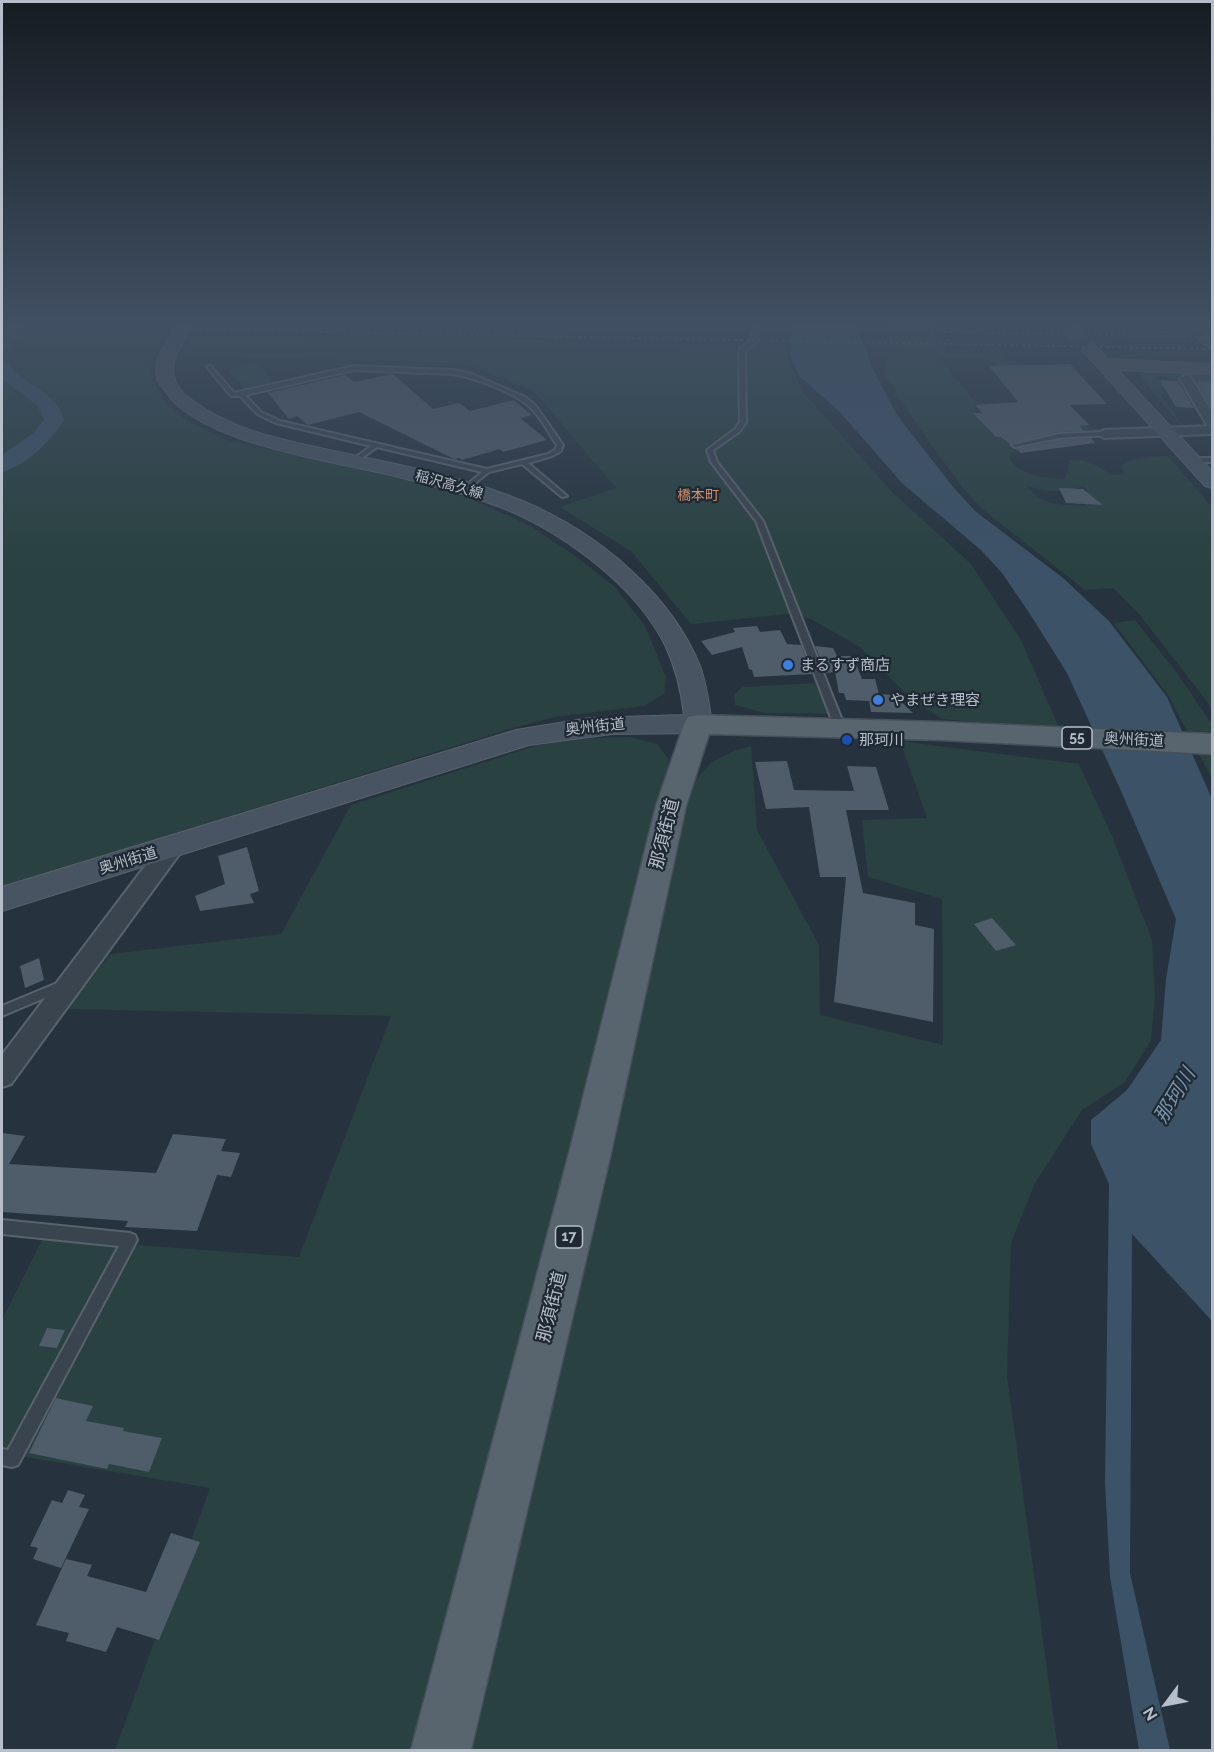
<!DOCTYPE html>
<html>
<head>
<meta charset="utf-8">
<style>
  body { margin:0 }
  #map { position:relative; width:1214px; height:1752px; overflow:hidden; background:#26333e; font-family:Raleway,sans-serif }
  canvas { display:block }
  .frame { position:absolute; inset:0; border:3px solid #b6bfc9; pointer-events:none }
  .north { position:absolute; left:1136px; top:1674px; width:60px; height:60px; -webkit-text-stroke:4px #1f2933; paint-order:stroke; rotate:238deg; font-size:16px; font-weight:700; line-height:24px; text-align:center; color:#b6bfc9 }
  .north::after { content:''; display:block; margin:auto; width:21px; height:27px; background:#b6bfc9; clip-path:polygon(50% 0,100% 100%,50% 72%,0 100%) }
</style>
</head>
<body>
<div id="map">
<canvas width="1214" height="1752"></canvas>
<div class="frame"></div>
<div class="north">N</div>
</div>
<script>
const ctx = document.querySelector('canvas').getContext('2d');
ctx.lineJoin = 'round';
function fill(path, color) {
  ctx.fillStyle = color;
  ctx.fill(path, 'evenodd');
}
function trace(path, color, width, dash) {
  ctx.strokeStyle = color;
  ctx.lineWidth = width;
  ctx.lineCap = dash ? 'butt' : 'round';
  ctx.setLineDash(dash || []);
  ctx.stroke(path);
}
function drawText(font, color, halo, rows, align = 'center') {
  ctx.font = font + ' Raleway,"Noto Sans JP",sans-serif';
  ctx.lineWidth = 4.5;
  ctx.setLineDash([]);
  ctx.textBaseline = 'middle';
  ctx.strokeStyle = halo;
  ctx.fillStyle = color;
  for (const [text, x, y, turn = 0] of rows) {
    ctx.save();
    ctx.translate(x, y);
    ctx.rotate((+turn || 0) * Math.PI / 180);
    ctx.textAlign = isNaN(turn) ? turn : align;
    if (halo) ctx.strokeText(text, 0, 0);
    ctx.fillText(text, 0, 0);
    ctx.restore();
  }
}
const green = new Path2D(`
  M884,326h51v22l63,1 19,22 -24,1 -4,-4 9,-2 -4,-4h-10l-3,-4h-41l35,44 -3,4 20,29c18,-6 94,-15 109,-5l-27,6 -9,7 -53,9 -3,6c11,18 35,20 55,21l4,-8 1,-11c18,-1 28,4 42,15l13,-1 -3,-8c11,-9 32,-10 47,-10l44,51v201l-73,-94 -26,-26 -28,2 -103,-81 -19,-21 -43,-59 -36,-55c5,-16 9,-34 0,-48zM1026,485c12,5 31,8 45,5 5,-2 8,-3 14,-3l6,14 -6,5c-24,-2 -44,1 -59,-21z
  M2,329l166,4 -17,32 1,14 12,22 21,18 41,21 185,41 58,17 61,28 44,29 40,31 31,40 21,51 -2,17 -20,12 -89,11 -42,11 -511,159z
  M191,335l593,11 17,44 91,102 79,72 50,76 39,90 -118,-11 -30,-19 -52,-53 -49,-28 -23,-5 -97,10 -59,-72 -72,-45 56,-19 -82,-97 -68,-27 -287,-9z
  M257,363l18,20 -30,6 -17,-19z
  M1147,371l65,3v13l-30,-10 3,7 -2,1 -10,-7 -18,-1 11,10 -3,2 3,4 -6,1 23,32 5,3 -6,-2 -43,-52z
  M1135,620l42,53 35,51v55l-44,-84 -54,-72z
  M818,683l12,31 -65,-1 -30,-8 -1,-10 8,-8z
  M630,737l27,7 12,16 -5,53 48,-51 22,-11 17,-5 6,84 62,115 1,70 123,30 -1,-146 -74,-22 -6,-57 65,-2 -27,-77 179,23 33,72 40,104 3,57 -4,43 -26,42 -43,28 -47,73 -24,60 -4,133 51,374h-943l95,-262 -208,-35v-133l41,-82 256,19 92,-241 -324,-7 43,-55 171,-20 70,-129 187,-60 56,-7z`);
const water = new Path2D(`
  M792,326h64l17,43 24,46 56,72 22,24 88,67 46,43 58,76 45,102v522l-80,-87 -2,339 40,177h-31l-29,-173 -5,-94 4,-299 -18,-40v-24l36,-30 34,-50 5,-61 10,-60 -55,-128 -54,-118 -39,-62 -26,-38 -20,-22 -80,-68 -63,-72 -40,-35 -9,-21z`);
const river = new Path2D(`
  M9,326h19l-20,23 -6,1v-15z
  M2,360c9,3 11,10 18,16 19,14 36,20 44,44 -14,21 -36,45 -62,52v-17l31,-22 11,-13 -6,-14 -36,-27z`);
const building = new Path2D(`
  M1070,364l37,40 -37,1 19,20 -9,1 4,5 -26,1 -48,12 -9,-7h-5l-23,-24h9l-7,-8 43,-3 -29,-36z
  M393,374l40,35 26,-6 11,8 43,-11 19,15 -12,3 27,22 -44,12 -3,-3 -38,11 -3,-2 -5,1 -95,-47 -51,13 -11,-9 -8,3 -21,-26 77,-18 9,7z
  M1159,380l19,1 16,27 -18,-1z
  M1196,381l16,1v26z
  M1091,438l4,5 -74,10 -5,-4 43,-9z
  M1059,488l24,1 20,16 -37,-2z
  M757,626l3,6 20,-2 7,14 14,1 11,29 -58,3 -2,-7 -3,-1 -7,-22 -30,8 -11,-14 34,-9 -2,-4z
  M815,646l18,2 4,8h16l9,23h13l4,15 15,1 19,18 -42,-1 -2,-11 -23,-1 -2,-7h-5l-4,-21 -9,1z
  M787,761l7,29 60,1 -7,-25 29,1 13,43h-43l17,83 52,10v22l19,4 -1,93 -99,-20 12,-125h-26l-11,-70 -43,2 -11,-47z
  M247,847l12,44 -9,3 4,9 -54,8 -5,-15 30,-12 -7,-28z
  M992,918l24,27 -20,6 -22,-27z
  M39,958l5,22 -19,8 -5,-22z
  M2,1133l23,3 -16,28 147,9 17,-39 53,5 -5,12 19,2 -9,24 -14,-2 -20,56 -72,-4 3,-6 -126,-9z
  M47,1328l18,2 -8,18 -18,-2z
  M56,1398l37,8 -7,15 38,7 -1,3 39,7 -13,34 -40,-8 -2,5 -78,-16z
  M68,1490l17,5 -6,12 10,2 -28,59 -28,-9 5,-11 -8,-2 22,-46 10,3z
  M171,1533l29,9 -41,98 -42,-13 -11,25 -40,-11 3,-8 -33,-8 30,-66 26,6 -5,11 59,16z`);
const secondaryTunnel = new Path2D(`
  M1069,326l21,23`);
const lane = new Path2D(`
  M753,326h6l-2,16 -12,8 1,72 -7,10 -26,18 4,12 46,59 82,207 -5,3 -5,-3 -79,-207 -45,-59 -4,-12 28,-21 5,-7 -1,-73 12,-8z
  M210,365l24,28 120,-27 99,4 19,4 53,23 10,8 28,40 -2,6 -9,5 -24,7 39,33 -5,1 -40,-33 -33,8 -24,19 -3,-2 1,-1 19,-16 -105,-25 -21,15h-4v-2l19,-14 -95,-23 -19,-9 -17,-18h-9l-24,-29zM354,370l99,4c19,3 63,19 77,33 11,10 18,26 27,38l-1,4 -8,5 -61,15 -207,-48 -19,-9 -16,-17z
  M1104,432l2,1v2l-47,3 -44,9 -3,-2 47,-11z
  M1212,458v4h-19l-3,-2 3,-2z
  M62,981l4,2 2,3 -2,3 -64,27v-10z
  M2,1220l128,13 5,2 2,5 -119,225 -6,2 -10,-2v-16l6,1 111,-204 -117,-12z`);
const street = new Path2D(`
  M1186,375l4,1 22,36v14l-5,-1 -27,-46z
  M1212,426v8l-108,4 -7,-4 7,-4z
  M172,839l8,2 3,6 -3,6 -169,231 -9,3v-32l162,-214z`);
const secondary = new Path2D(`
  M177,326h16c-10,16 -25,34 -18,54 3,11 15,19 24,25 47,32 110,40 164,52 55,12 110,23 162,45 72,31 145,90 175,164 7,19 9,39 12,58l-4,6 -10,3 -86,1 -83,11 -527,166v-24l514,-157 74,-12 94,-3c-3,-25 -8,-47 -19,-70 -28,-57 -97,-109 -155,-134 -36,-15 -74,-25 -112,-34 -62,-16 -197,-32 -233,-86 -2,-4 -7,-8 -8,-12 -5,-20 10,-37 20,-53z
  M1207,334l5,2v12l-6,-2 -7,-7z
  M1090,344l6,2 12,13 104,5v10l-94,-4 94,101v17l-7,-2 -121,-134 -2,-3z`);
const primary = new Path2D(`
  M698,715l243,7 271,12v20l-271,-14 -232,-6 -23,72 -75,347 -140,597h-60l158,-597 87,-347 28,-82 4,-7z`);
const rail = new Path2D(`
  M2,326l1210,23
  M631,326l581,11`);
const markers = [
  [788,665,6,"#3f7fe0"],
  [878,700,6,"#3f7fe0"],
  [847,740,6,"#1a4fb4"]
];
const farStreetnames = [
  ["稲沢高久線",449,485,16]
];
const farNeighbourhoodnames = [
  ["橋本町",698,496]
];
const shields = [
  [1077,738,30],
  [569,1237,27]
];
const shieldNames = [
  ["55",1077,738],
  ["17",569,1237]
];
const poiNames = [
  ["まるすず商店",800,665],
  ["やまぜき理容",890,700],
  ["那珂川",859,740]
];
const streetNames = [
  ["奥州街道",595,727,-6],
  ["奥州街道",1134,740,3],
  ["奥州街道",128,861,-17]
];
const nearStreetnames = [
  ["那須街道",665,834,-76],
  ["那須街道",552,1307,-76]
];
const nearWaternames = [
  ["那珂川",1175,1096,-59]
];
fill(green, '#294140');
fill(water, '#3c5267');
fill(river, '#3c5267');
fill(building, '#4f5c69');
trace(secondaryTunnel, '#3c4853', 17, [17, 9]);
trace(lane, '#58626c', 4);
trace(street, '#58626c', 4);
trace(secondary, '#58626c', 2);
trace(primary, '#46505a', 3);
fill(lane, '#3a444e');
fill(street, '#3a444e');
fill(secondary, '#485461');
fill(primary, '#58646e');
trace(rail, '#5c6975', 2, [3, 3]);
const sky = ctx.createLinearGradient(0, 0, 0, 571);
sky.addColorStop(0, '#151c22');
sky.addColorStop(0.57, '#415063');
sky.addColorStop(1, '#41506300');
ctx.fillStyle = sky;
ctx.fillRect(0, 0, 1214, 571);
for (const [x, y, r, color] of markers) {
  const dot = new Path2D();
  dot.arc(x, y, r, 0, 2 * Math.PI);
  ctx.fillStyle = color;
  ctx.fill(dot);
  trace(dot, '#1f2933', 2);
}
drawText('14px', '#b6bfc9', '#1f2933', farStreetnames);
drawText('14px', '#d18c69', '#1f2933', farNeighbourhoodnames);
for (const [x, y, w] of shields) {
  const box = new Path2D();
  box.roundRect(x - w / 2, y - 11, w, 22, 4.5);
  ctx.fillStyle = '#1f2933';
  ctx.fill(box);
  trace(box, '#b6bfc9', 1.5);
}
drawText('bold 14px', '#b6bfc9', null, shieldNames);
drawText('15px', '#b6bfc9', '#1f2933', poiNames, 'left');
drawText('15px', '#b6bfc9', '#1f2933', streetNames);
drawText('18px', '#b6bfc9', '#1f2933', nearStreetnames);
drawText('italic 20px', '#7893ab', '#1f2933', nearWaternames);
</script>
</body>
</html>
